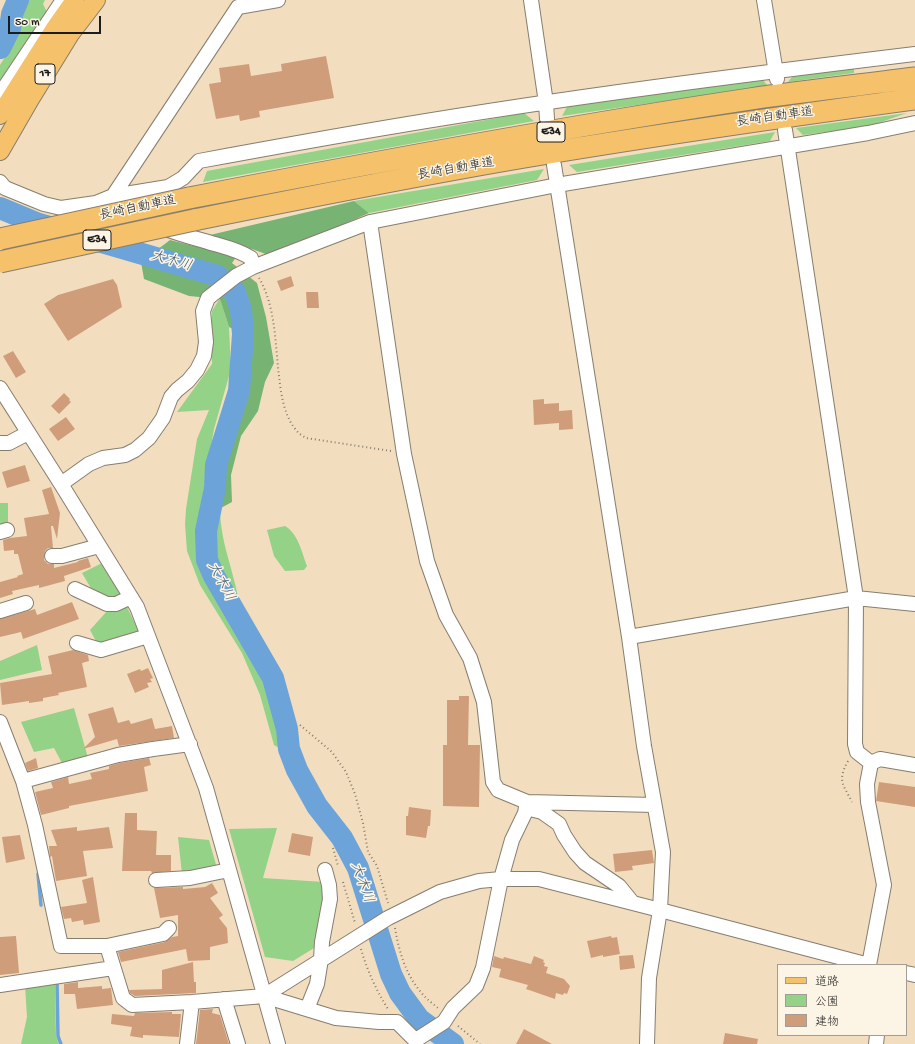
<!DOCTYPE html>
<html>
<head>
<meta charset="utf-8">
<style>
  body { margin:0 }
  #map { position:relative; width:915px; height:1044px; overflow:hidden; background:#f2debf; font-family:"Gochi Hand","Klee One",sans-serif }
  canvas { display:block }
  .legend { position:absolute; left:777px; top:964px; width:130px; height:72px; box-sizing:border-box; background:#fcf5e5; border:1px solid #a29e95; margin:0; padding:5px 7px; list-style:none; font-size:12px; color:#1c1c1c }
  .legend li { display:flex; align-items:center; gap:8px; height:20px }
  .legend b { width:20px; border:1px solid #a29e95 }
  .scale { position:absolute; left:8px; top:16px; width:93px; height:18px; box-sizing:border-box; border:2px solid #1c1c1c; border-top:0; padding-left:5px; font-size:12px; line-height:14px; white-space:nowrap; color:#1c1c1c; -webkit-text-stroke:3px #fcf5e5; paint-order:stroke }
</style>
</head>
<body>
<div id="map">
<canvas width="915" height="1044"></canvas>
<ul class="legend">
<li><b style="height:5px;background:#f5c16b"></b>道路</li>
<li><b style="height:11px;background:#94d288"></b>公園</li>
<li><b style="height:11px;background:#d09d7b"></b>建物</li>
</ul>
<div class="scale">50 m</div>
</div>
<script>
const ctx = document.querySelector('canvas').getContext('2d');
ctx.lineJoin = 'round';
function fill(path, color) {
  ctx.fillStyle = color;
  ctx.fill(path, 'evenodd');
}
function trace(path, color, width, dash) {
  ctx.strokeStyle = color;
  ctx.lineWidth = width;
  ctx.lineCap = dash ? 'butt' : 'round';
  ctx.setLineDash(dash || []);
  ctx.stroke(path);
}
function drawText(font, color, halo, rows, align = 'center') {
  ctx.font = font + ' "Gochi Hand","Klee One",sans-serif';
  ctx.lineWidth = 3;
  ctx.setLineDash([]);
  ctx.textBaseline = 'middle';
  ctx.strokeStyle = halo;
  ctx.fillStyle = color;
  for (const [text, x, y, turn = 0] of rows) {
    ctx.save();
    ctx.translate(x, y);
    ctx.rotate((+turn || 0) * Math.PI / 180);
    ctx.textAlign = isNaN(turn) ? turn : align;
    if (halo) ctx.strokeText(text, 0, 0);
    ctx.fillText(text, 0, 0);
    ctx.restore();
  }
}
const green = new Path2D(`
  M28,0h17l-2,4 5,10 -48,73v-22l12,-19z
  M854,67v6l-66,9 7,-9z
  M762,79l6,7 -206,30 6,-11z
  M524,113l10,8 -331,61 4,-11z
  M907,113l-37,13 -67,9 -7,-7z
  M775,132l-5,9 -193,31 -8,-7z
  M544,169l-7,11 -168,33 -15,-12z
  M220,298l9,29 2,42 -17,60 -15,88 2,41 8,20 60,105 13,44 2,24 -10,-6 -14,-50 -18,-42 -42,-68 -13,-34 -2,-27 1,-15 11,-70 12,-29 -32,2 35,-48v-53z
  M219,490c0,20 2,41 7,60 5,19 11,38 14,58l-15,-24 -10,-30z
  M0,503h8v22l-8,3z
  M285,526c13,7 17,27 22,40l-3,4 -19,1 -11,-15 -7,-26z
  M104,562l17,34 -12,3 -17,-9 -10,-17z
  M126,605l14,29 -42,11 -8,-15 18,-20z
  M37,645l5,25 -42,10v-19z
  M74,708l14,50 -25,7 -9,-17 -20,4 -13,-30z
  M277,828l-14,50 61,4 3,15 -8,48 -26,16 -28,-4 -36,-128z
  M178,837l31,3 8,28 -35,6z
  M55,981l1,55 3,8h-38l6,-27 -2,-31z`);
const forest = new Path2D(`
  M354,201l15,12 -98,43 -27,-10 -12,17 25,20 9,34 8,46 -9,19 -7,29 -17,25 -10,39 1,27 -13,7 1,-48 25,-68 3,-57 -19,-9 -9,-28 -31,-3 -45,-17 -3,-17 29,-22 32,8 8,-13z`);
const stream = new Path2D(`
  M38,874l3,31
  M57,981l1,55 3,8`);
const river = new Path2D(`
  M0,48l10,-20 2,-14 6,-14
  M0,208l36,15 182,53 17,16 6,18 2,24 -4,57 -23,74 -1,23 -9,43 1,29 7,16 59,102 14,51 2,20 8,21 20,36 25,32 16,30 33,106 9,19 19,26 34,25`);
const building = new Path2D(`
  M326,56l8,42 -75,13 1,6 -20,4 -1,-6 -23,4 -7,-35 12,-2 -2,-14 30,-4 2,12 31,-5 -1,-7z
  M291,276l3,10 -13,5 -4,-10z
  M113,279l4,6 5,22 -54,34 -24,-37 14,-9z
  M306,292h12l1,16h-12z
  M13,351l13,21 -10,6 -13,-22z
  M64,393l6,6 -1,1 2,2 -12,12 -8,-8z
  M544,399v5l15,-1v8l13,-1 1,19 -14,1v-7l-25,2 -1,-25z
  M66,417l9,12 -17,12 -9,-12z
  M25,465l5,16 -23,7 -5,-16z
  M51,487l9,26 -3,26 -4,-13h-2l2,22h-5l-3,3 -1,5v4l4,4h6v4l24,-6v-1l10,-3 3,9 -27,9 1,5 -26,7v-3l-27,6 1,3 -13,4v-16l18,-5 -1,-1 6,-2 -5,-20h-4v-4l-10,1 -1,-11 7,-2 17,-2 -3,-18 25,-4 -7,-24z
  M72,602l7,17 -56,20 -2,-7 -21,5v-18l35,-10 2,6z
  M73,650l15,5 1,6 -7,2 5,24 -29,6 1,2 -16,3v3l-14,2v-2l-27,4 -2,-22 52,-9 -4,-18z
  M148,668l5,10 -3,1 2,3 -5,1 2,4 -14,6 -8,-19 13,-5 1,2z
  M459,696h10l-1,49h12l-1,62 -36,-1v-61h4v-45h12z
  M113,707l5,16 11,-3 2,4 21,-6 3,11 17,-3 2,12 -55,8 -2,-7 -34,10 12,-12 -7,-23z
  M36,758l2,10 -10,3 -3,-8z
  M149,758l2,7 -7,2 4,24 -79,15v2l-28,7 -6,-23 18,-4 -2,-6 17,-5 1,7 23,-5 -2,-6 19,-4v-3l11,-3z
  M879,782l36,5v20l-39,-6z
  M409,807l22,3 -1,16h-2l-2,12 -20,-3v-19h2z
  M125,813h12v17l20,1 -1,24h15v16l-19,2 -1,-2h-29z
  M77,827v4l32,-4 4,21 -30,3 4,25 -31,5 -4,-25 -2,1 -1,-11h8l-6,-16z
  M292,833l21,4 -3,19 -22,-4z
  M20,835l5,24 -19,4 -4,-26z
  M652,850l2,13 -22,3 1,4 -18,2 -2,-18z
  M93,877l7,45 -16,3 -1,-5 -11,2 -1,-4 -7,1 -3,-12 26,-4 -5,-23z
  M212,883l6,10 -8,5 13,17 -4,3 8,10 1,15 -18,4v13l-22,1 -2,-12 -65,13 -3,-10 47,-10 7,-5 6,-1v-21l-18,3 -6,-30 29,-1v2l22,-2z
  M16,936l3,37 -19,2v-38z
  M611,936l1,2 5,-1 3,17 -17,3v-2l-12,3 -4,-17z
  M633,955l2,13 -15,2 -1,-14z
  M494,956l9,3 1,-2 27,7 3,-8 10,4 -1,2 2,1 -1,3 4,1 -2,6 18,6 6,7 -3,8 -3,-1 -1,2 -7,-2 -1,6 -29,-10 2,-4 -29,-8 2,-8 -9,-2z
  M193,962l1,20h2v11l-61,3 -5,-3 -1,-3 33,-1v-19z
  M78,982v6l24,-2v3l9,-1 2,17 -36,4 -2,-15h-11v-10z
  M213,1009l-1,4 8,2 9,29h-33l4,-34z
  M172,1012v2h9l-2,23 -36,-2v3l-13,-2 2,-9 -21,-3 1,-10 22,2 1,-3z
  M524,1029l28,15h-36z
  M725,1033l33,6 -1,5h-34z`);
const path = new Path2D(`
  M259,278c17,29 16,66 20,98 2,18 5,41 18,55 2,3 6,5 9,7l85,13
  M300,725l32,27 14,20 9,22 8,29 5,29 9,14 11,37
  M848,761c-11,20 -5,23 4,41
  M333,848l5,18
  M343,882l12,41
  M395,928c4,23 10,45 25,63 5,7 12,12 18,17
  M361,949c6,21 15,41 27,60
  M458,1026l22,18`);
const minor = new Path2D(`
  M531,0l15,103 1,16
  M764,0l13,79
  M0,94l63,-94
  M785,130l71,468 -1,146 2,8 14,11
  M554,165l75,472 15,109 19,106 -3,58 -11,68 -2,66
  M0,182l5,6 39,16 17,4 35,-5 17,-7 125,-189 40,-7
  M370,222l34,232 23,107 19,54 24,43 14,44 9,80 5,8 29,12 127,3
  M253,267l-2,-9c-14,-9 -27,-11 -43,-16 -32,-9 -71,-19 -95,-46l55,-9 15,-9 16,-17c65,-12 131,-24 197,-35 172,-29 346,-51 519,-72
  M0,388l61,96 76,123 69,181 72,256
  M0,443h9l19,-10
  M61,484l28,-20 14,-6 22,-3 10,-5 14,-12 14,-20 8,-21 6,-7 11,-9 9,-11 7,-14 2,-14 -3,-31 5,-13 28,-22 17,-9 117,-45 187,-37 311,-52 47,-10
  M0,532l7,-2
  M52,556h10l37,-10
  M75,589l32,15h9l15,-7
  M0,611l26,-8
  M629,637l227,-39 59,6
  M77,643l24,7 47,-14
  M0,722l23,59 12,44 26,121h46l16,52 9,7 60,-3 72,-6 72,22 43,4h18l18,18 4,-2 25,-16 9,-14 23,-22 7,-18 18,-89 11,-39 13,-27 2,-11
  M871,763l9,-4 35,6
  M23,781l95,-26 35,-6 37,-5
  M526,808l16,4 17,12 5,11 11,17 10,11 34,23 13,16
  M156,880l34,-2 39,-8
  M107,946l56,-12 6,-6
  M869,965l15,-80 -16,-83 -1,-18 4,-21
  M906,973l9,2
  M0,985l113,-17
  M264,996l124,-78 52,-26 39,-11 22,-2h38l121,31 209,55
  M224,999l14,45
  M307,1009l10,-25 4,-25 1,-17 8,-43 -1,-14 -4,-15
  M187,1044l5,-42
  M876,1044l1,-9`);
const major = new Path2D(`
  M0,115l54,-85 21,-30
  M0,151l30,-52 40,-65 26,-34`);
const highway = new Path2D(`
  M189,198c186,-36 373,-71 561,-99 55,-8 110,-14 165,-21
  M194,220c114,-23 228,-46 343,-65 126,-21 252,-39 378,-56`);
const highwayBridge = new Path2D(`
  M0,239l189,-41
  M0,262l194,-42`);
const shields = [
  [45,74,20],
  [551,132,28],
  [97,240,28]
];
const shieldNames = [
  ["17",45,74],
  ["E34",551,132],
  ["E34",97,240]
];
const streetNames = [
  ["長崎自動車道",775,118,-8],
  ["長崎自動車道",456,170,-10],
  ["長崎自動車道",138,209,-12]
];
const waterNames = [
  ["大木川",171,262,16],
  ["大木川",220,582,62],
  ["大木川",361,883,70]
];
fill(green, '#94d288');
fill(forest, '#77b474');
trace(stream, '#6ca4da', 3.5);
trace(river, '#6ca4da', 22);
fill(building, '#d09d7b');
trace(minor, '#877d6e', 16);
trace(major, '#877d6e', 20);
trace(highway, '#877d6e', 23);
trace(path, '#877d6e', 2, [1, 3]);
trace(minor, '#fff', 14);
trace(major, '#f5c16b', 18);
trace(highway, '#f5c16b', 21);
trace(highwayBridge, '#877d6e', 23, []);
trace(highwayBridge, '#f5c16b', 21);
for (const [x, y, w] of shields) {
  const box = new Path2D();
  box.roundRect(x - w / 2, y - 10, w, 20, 3);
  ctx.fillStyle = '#fcf5e5';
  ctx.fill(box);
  trace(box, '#1c1c1c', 1);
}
drawText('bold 12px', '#1c1c1c', null, shieldNames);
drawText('13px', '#1c1c1c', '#fcf5e5', streetNames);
drawText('italic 14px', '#405971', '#fcf5e5', waterNames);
</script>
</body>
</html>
